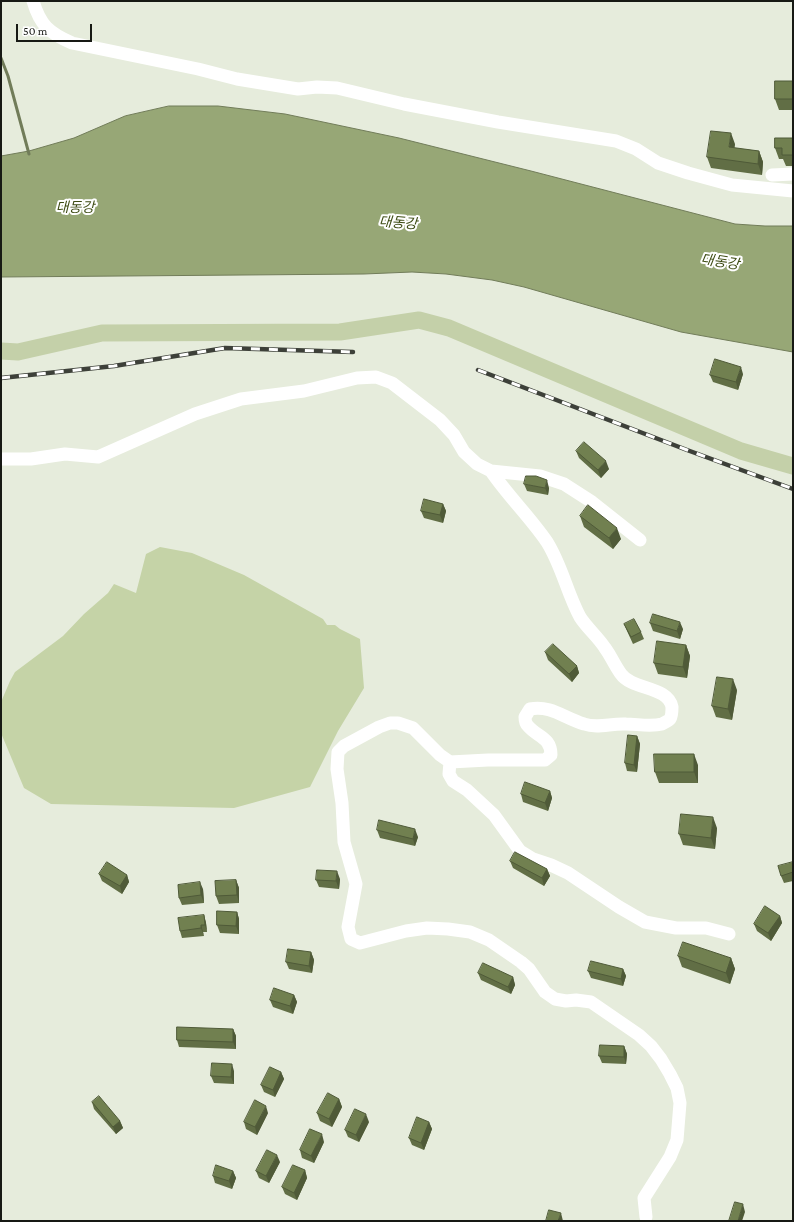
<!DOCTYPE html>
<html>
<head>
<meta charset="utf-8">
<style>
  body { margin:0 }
  #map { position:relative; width:794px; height:1222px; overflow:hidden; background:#e6ecdc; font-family:"Crimson Pro",serif }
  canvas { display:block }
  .frame { position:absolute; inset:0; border:2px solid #171914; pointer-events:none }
  .scale { position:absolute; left:16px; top:24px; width:76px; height:18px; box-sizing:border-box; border:2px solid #171914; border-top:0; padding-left:5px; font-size:12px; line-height:14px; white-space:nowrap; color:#171914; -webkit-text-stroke:3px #fff; paint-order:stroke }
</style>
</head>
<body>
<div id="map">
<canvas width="794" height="1222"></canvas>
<div class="frame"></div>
<div class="scale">50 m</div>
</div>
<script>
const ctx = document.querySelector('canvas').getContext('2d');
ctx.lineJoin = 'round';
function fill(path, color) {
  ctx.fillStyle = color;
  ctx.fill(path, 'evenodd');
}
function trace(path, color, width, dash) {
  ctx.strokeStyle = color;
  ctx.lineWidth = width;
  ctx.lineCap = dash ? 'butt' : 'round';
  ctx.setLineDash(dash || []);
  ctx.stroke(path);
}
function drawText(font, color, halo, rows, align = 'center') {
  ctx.font = font + ' "Crimson Pro","Noto Sans KR",serif';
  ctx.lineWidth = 4;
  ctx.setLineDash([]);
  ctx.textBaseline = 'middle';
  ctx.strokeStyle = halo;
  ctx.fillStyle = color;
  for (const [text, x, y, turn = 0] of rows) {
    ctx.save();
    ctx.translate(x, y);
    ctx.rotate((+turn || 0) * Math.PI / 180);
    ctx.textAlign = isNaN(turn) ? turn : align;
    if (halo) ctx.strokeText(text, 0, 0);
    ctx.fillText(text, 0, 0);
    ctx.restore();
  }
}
const green = new Path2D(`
  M160,547l32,6 52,22 79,44 4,6h8l5,4 20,10 4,49 -26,43 -28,56 -76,21 -183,-4 -27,-16 -23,-55v-31l9,-21 5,-9 48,-36 21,-22 24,-21 6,-9 22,9 10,-39z`);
const water = new Path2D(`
  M169,106h49l67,8 114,24 132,33 204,53 30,2h28v126l-112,-20 -157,-45 -32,-7 -46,-6 -34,-2 -48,2 -363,3v-121l28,-5 45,-13 51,-22z`);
const stream = new Path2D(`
  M1,58l7,18 21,78`);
const minor = new Path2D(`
  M33,1c7,24 16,32 39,42l126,26 39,10 61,10 19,-2 20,1 67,16 94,18 118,19 20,8 22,14 30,10 44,12 61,6
  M772,175l21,-1
  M1,459h30l34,-5 33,3 97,-43 46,-15 63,-8 53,-13 19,-1 16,6 48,37 14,15 10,17 13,12 14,7 49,5 24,8 28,18 48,38
  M491,471c17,25 39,46 56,71 15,24 20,51 33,75 7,11 18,20 25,31 6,8 10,18 16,26 11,16 47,12 51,33 0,4 0,9 -2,12 -2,2 -6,4 -8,5 -11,3 -25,0 -36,0 -15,-1 -28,5 -42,0 -20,-6 -33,-19 -54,-15l-5,8c0,3 1,7 3,9 9,11 23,11 23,29l-6,5h-57l-38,2 -10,-7 -27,-27 -15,-5h-8l-11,4 -35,19 -6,6 -1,17 5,34 2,39 12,42 -8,43 3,12 9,4 46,-12 21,-3 21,1 22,3 19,8 32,22 8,7 16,23 10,7 11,2 10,-1 15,2 48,33 12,11 10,13 9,15 7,14 3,15 -3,37 -7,17 -26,41 2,19
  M450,762l-1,12 4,7 14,9 27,25 26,36 13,8 18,6 17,8 51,34 26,15 31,6h30l23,6`);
const major = new Path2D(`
  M1,351l17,1 84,-19 238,-1 79,-12 30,8 292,123 52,15`);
const rail = new Path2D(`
  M478,370l209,80 106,39
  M1,378l113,-12 111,-18 128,4`);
const wall = new Path2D(`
  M793,81v29h-14l-4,-11z
  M793,138v28h-7l-3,-7h-4l-4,-11z
  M735,144l-1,4 25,3 4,11 -1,13 -51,-7 -4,-11z
  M743,374l-5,16 -25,-8 -3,-7z
  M576,451l33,18 -8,9 -22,-20z
  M524,484l25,4 -1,7 -21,-4z
  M443,504l3,7 -3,12 -19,-5 -3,-7z
  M580,516l41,23 -8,10 -29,-22z
  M650,623l33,6 -3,10 -27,-8z
  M624,624l17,8 3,7 -11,5 -6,-13z
  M686,645l4,11 -3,22 -29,-4 -4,-11z
  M545,652l32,14 2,7 -7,9 -24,-22z
  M737,690l-5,30 -16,-3 -4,-11z
  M637,736l3,8 -3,28 -10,-1 -2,-8z
  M698,765v18h-39l-4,-11z
  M550,791l2,7 -4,13 -25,-9 -2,-8z
  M717,828l-2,21 -32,-4 -4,-11z
  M377,830l41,7 -3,9 -35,-8z
  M510,861l37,8 3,7 -6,10 -31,-18z
  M793,862v19l-9,2 -3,-7z
  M99,874l28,1 2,7 -7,12 -20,-13z
  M340,879l-1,10 -20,-2 -3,-7z
  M236,880l3,8v15l-20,1 -3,-8z
  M203,889l1,14 -22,2 -3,-7z
  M237,912l2,7v15l-19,-1 -3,-8z
  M204,915l2,8 1,9h-4l1,4 -22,2 -2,-7z
  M780,916l2,7 -11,18 -14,-10 -3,-7z
  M311,952l3,8 -2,13 -23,-4 -3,-7z
  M678,956l53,2 4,11 -5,15 -48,-17z
  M623,969l3,7 -3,10 -32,-8 -3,-7z
  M478,973l35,4 2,8 -4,9 -30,-14z
  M294,995l3,7 -4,12 -20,-7 -3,-7z
  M233,1029l3,7v13l-57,-2 -2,-7z
  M624,1046l3,8 -1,10 -24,-1 -3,-7z
  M234,1071v13l-20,-1 -3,-7z
  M281,1072l3,7 -9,18 -11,-5 -3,-7z
  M339,1099l3,8 -10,20 -12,-6 -3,-8z
  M92,1102l28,19 3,7 -7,6 -22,-25z
  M268,1113l-11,22 -11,-6 -2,-7z
  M369,1122l-10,20 -11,-5 -3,-7z
  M429,1122l3,7 -8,21 -12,-5 -3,-7z
  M324,1142l-10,21 -12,-5 -2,-8z
  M280,1162l-11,21 -10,-5 -3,-7z
  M305,1170l2,8 -10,22 -12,-6 -3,-7z
  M233,1171l3,7 -4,11 -17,-6 -2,-7z`);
const shadedWall = new Path2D(`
  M731,133l4,11 -2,14 -4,-11z
  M759,151l4,11 -1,13 -4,-11z
  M741,367l2,7 -5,16 -2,-8z
  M606,461l3,8 -8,9 -3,-8z
  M547,480l2,8 -1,7 -3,-7z
  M443,504l3,7 -3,12 -3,-8z
  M617,528l4,11 -8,10 -4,-11z
  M680,622l3,7 -3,10 -3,-8z
  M686,645l4,11 -3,22 -4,-11z
  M577,666l2,7 -7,9 -3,-8z
  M733,679l4,11 -5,30 -4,-11z
  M637,736l3,8 -3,28 -3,-7z
  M694,754l4,11v18l-4,-11z
  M550,791l2,7 -4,13 -3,-8z
  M713,817l4,11 -2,21 -4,-11z
  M415,829l3,8 -3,9 -2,-7z
  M547,869l3,7 -6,10 -2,-8z
  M337,871l3,8 -1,10 -3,-8z
  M127,875l2,7 -7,12 -2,-8z
  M236,880l3,8v15l-2,-8z
  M200,882l3,7 1,14 -3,-8z
  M237,912l2,7v15l-3,-8z
  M204,915l2,8 1,9 -2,-7z
  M780,916l2,7 -11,18 -3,-8z
  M201,925l2,7 1,4 -3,-8z
  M311,952l3,8 -2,13 -3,-7z
  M731,958l4,11 -5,15 -4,-11z
  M623,969l3,7 -3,10 -2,-7z
  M513,977l2,8 -4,9 -3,-7z
  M294,995l3,7 -4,12 -3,-8z
  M233,1029l3,7v13l-3,-7z
  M624,1046l3,8 -1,10 -2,-7z
  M232,1064l2,7v13l-3,-7z
  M281,1072l3,7 -9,18 -2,-7z
  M339,1099l3,8 -10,20 -3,-8z
  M266,1106l2,7 -11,22 -2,-8z
  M366,1114l3,8 -10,20 -3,-7z
  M120,1121l3,7 -7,6 -3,-7z
  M429,1122l3,7 -8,21 -3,-7z
  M322,1134l2,8 -10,21 -3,-7z
  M277,1155l3,7 -11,21 -3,-7z
  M305,1170l2,8 -10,22 -3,-7z
  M233,1171l3,7 -4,11 -3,-8z
  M743,1204l2,8 -3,9h-4z
  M561,1213l2,8h-5z`);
const building = new Path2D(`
  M775,81h18v18h-18z
  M711,131l20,2 -2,14 30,4 -1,13 -51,-7z
  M775,138h18v17h-11v-7h-7z
  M715,359l26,8 -5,15 -26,-7z
  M584,442l22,19 -8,9 -22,-19z
  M526,476h10l11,4 -2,8 -21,-4z
  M424,499l19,5 -3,11 -19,-4z
  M588,505l29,23 -8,10 -29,-22z
  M653,614l27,8 -3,9 -27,-8z
  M634,619l7,13 -10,5 -7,-13z
  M657,641l29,4 -3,22 -29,-4z
  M553,644l24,22 -8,8 -24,-22z
  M717,677l16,2 -5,30 -16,-3z
  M628,735l9,1 -3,29 -9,-2z
  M654,754h40v18h-39z
  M525,782l25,9 -5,12 -24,-9z
  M681,814l32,3 -2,21 -32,-4z
  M379,820l36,9 -2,10 -36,-9z
  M515,852l32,17 -5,9 -32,-17z
  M107,862l20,13 -7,11 -21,-12z
  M793,862v10l-12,4 -3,-10z
  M317,870l20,1 -1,10 -20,-1z
  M236,880l1,15 -21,1 -1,-15z
  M200,882l1,13 -22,3 -1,-13z
  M765,906l15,10 -12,17 -14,-9z
  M217,911l20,1 -1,14 -19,-1z
  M204,915l1,10h-4v3l-21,3 -2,-13z
  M683,942l48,16 -5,15 -48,-17z
  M288,949l23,3 -2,14 -23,-4z
  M591,961l32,8 -2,10 -33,-8z
  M483,963l30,14 -5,10 -30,-14z
  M274,988l20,7 -4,11 -20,-6z
  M177,1027l56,2v13l-56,-2z
  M600,1045l24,1v11l-25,-1z
  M212,1063l20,1 -1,13 -20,-1z
  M270,1067l11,5 -8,18 -12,-5z
  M328,1093l11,6 -10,20 -12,-6z
  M99,1096l21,25 -7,6 -21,-25z
  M255,1100l11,6 -11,21 -11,-5z
  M355,1109l11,5 -10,21 -11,-5z
  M417,1117l12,5 -8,21 -12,-5z
  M310,1129l12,5 -11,22 -11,-6z
  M267,1150l10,5 -11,21 -10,-5z
  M216,1165l17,6 -4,10 -16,-5z
  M293,1165l12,5 -11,23 -12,-6z
  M735,1202l8,2 -5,17h-9z
  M549,1210l12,3 -3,8h-12z`);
const waterNames = [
  ["대동강",75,208],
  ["대동강",398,223,4],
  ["대동강",720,262,8]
];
fill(green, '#c5d3a7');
fill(water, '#97a776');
trace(water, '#717c59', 1);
trace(stream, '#717c59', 3);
trace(minor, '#fff', 13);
trace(major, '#c4d0a9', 17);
trace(rail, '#3d4039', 4.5);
trace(rail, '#fff', 3, [9]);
fill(wall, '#616e45');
fill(shadedWall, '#4f5a38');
fill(building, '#718050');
trace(building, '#4f5a38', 1);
drawText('italic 14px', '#3e4c14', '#fff', waterNames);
</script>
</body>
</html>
